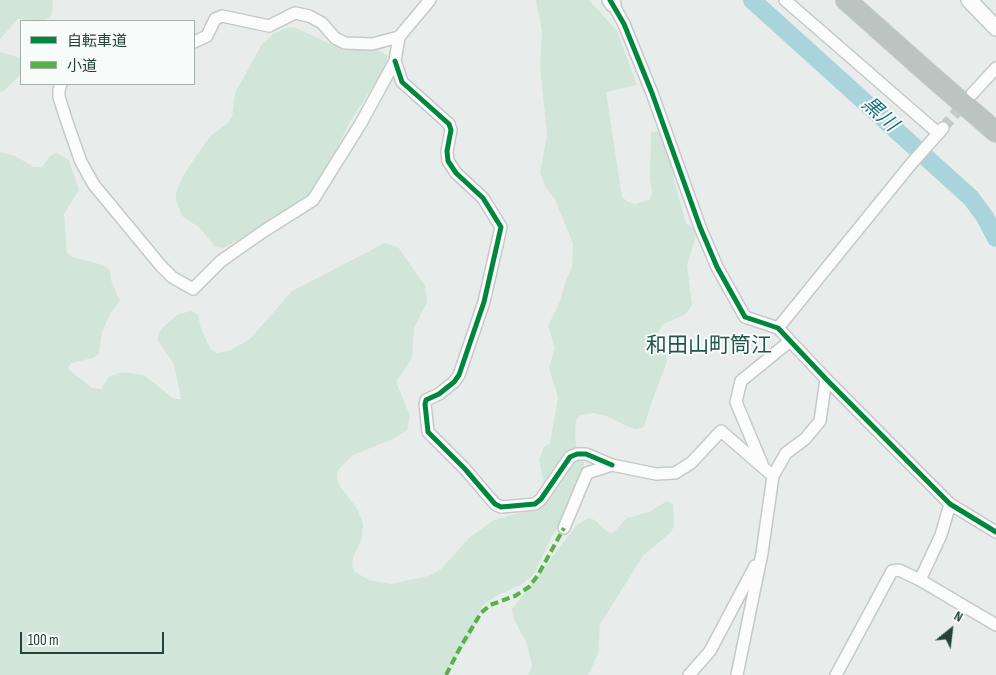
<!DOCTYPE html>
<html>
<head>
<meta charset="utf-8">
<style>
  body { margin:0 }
  #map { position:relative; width:996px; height:675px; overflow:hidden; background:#e8edeb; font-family:"Sofia Sans Condensed","Noto Sans JP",sans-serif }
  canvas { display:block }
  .legend { position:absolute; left:20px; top:20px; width:175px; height:65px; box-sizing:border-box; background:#f7fbf9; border:1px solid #a3b1ad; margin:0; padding:6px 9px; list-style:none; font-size:15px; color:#24423a }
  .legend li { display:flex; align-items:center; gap:10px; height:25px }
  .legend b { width:25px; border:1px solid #a3b1ad }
  .north { position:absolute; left:926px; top:605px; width:50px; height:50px; -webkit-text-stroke:4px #f7fbf9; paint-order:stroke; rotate:29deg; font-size:14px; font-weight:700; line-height:20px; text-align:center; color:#24423a }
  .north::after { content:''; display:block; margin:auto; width:18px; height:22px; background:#24423a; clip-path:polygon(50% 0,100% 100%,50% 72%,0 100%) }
  .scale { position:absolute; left:20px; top:632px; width:144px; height:22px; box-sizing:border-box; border:2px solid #24423a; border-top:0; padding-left:6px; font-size:15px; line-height:18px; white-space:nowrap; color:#24423a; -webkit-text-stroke:4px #f7fbf9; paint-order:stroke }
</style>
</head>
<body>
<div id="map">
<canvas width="996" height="675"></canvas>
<ul class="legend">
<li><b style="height:6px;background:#00873e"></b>自転車道</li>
<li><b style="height:6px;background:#55b346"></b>小道</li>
</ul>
<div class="north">N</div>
<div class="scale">100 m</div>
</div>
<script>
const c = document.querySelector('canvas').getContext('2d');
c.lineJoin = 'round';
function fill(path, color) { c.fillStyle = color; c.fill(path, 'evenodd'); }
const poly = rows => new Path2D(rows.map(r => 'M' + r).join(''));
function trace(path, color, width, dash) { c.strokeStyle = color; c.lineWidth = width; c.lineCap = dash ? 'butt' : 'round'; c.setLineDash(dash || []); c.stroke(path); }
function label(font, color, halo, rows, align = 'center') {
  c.font = font + ' "Sofia Sans Condensed","Noto Sans JP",sans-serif'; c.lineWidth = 4; c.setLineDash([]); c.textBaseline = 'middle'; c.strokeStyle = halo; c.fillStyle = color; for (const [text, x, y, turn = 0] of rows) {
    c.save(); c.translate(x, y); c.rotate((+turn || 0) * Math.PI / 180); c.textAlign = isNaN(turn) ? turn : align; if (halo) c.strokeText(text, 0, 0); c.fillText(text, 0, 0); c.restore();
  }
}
const green = poly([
  [0,0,53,0,52,14,47,19,40,21,18,19,0,39],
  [536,0,589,0,617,31,637,85,606,92,622,197,628,202,635,204,649,200,652,194,650,178,651,132,659,131,665,136,675,184,686,223,697,232,687,266,692,304,689,310,684,315,663,324,657,334,664,347,667,362,652,401,644,427,637,429,629,427,609,417,594,413,580,415,576,421,575,435,577,452,584,462,584,470,569,511,552,536,534,574,522,584,496,596,483,605,470,639,443,675,0,675,0,152,15,156,34,167,42,167,50,156,56,153,69,160,79,190,64,214,67,252,72,257,103,265,110,270,111,280,120,301,111,312,102,332,99,354,93,358,71,363,68,369,92,388,101,389,109,377,122,372,144,375,174,399,181,399,174,364,158,341,158,334,162,328,178,314,192,311,198,315,201,329,211,350,217,353,231,350,250,339,292,291,385,243,398,247,425,286,427,302,414,328,412,358,396,382,410,416,407,430,395,438,353,455,338,470,337,478,340,486,358,510,363,524,362,538,353,558,352,566,355,572,369,580,391,584,428,576,441,569,470,537,494,520,537,508,545,488,539,460,544,447,550,443,558,397,549,368,555,348,548,326,560,301,566,280,572,266,573,244,555,199,546,188,540,173,547,135,540,66,542,31],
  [294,27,332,45,376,49,388,56,384,69,350,122,334,154,326,181,319,194,278,220,223,248,215,247,200,228,182,216,176,200,176,192,186,171,210,136,228,123,232,117,235,93,262,44,273,34,287,28],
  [0,52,21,58,21,74,5,90,0,92],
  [667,501,673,504,674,526,671,532,643,556,600,624,598,654,588,675,528,675,532,666,527,644,513,617,512,609,576,526,588,518,595,520,606,531,613,533,627,518,649,512]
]);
const river = poly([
  [752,0,971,198,985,217,996,238]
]);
const streetTunnel = poly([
  [943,128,966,101]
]);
const street = poly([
  [785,0,938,133],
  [613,4,624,24,652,93,700,227,717,267,745,317,778,328,826,379,950,504,996,532],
  [194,42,207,36,215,19,222,16,269,26,295,13,309,16,322,23,335,38,345,43,372,44,399,37],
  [395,61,402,82,449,124,451,130,447,151,448,161,456,173,483,198,501,227,484,302,459,375,454,382,439,394,426,400,425,404,428,432,465,469,495,504,501,507,535,504,541,499,570,457,577,454,586,454,612,465],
  [61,84,59,90,59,97,67,122,81,162,94,185,161,266,172,277,193,289,221,261,264,231,313,200,361,123,395,61,399,37,430,0],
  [972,94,996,68],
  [778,328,911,164,943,128],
  [762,464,736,402,741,381,790,341],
  [564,528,587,473,612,465,656,474,675,473,691,463,721,431,773,476],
  [920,580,941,535,950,504],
  [689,675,710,651,755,566],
  [737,675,762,553,773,476,786,453,805,439,820,421,826,379],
  [836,675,892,571,899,570,920,580,996,625]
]);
const secondary = poly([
  [610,0,613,4],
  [969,0,996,28]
]);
const highway = poly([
  [846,0,929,74,996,132]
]);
const quiet = poly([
  [446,675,461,646,481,613,490,605,515,596,529,587,538,575,564,528]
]);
const cycleway = poly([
  [610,0,624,24,652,93,700,227,717,267,745,317,778,328,826,379,950,504,996,532],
  [395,61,402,82,449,124,451,130,447,151,448,161,456,173,483,198,501,227,484,302,459,375,454,382,439,394,426,400,425,404,428,432,465,469,495,504,501,507,535,504,541,499,570,457,577,454,586,454,612,465]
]);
const waterNames = [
  ["黒川",879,115,42]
];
const quarterNames = [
  ["和田山町筒江",709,347]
];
fill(green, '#d1e6d8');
trace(river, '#a9d4db', 18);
trace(streetTunnel, '#c1cbc8', 11, [11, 5.5]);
trace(street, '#c5cac8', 14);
trace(secondary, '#c3cbc8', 18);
trace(highway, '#c3ccc9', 22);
trace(street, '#fcfcfc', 11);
trace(secondary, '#fcfcfc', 15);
trace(highway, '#bcc4c2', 20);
trace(quiet, '#55b346', 4, [8, 4]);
trace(cycleway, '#00873e', 5);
label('italic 20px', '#1c6f80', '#f7fbf9', waterNames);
label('21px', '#1f5548', '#f7fbf9', quarterNames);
</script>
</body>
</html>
